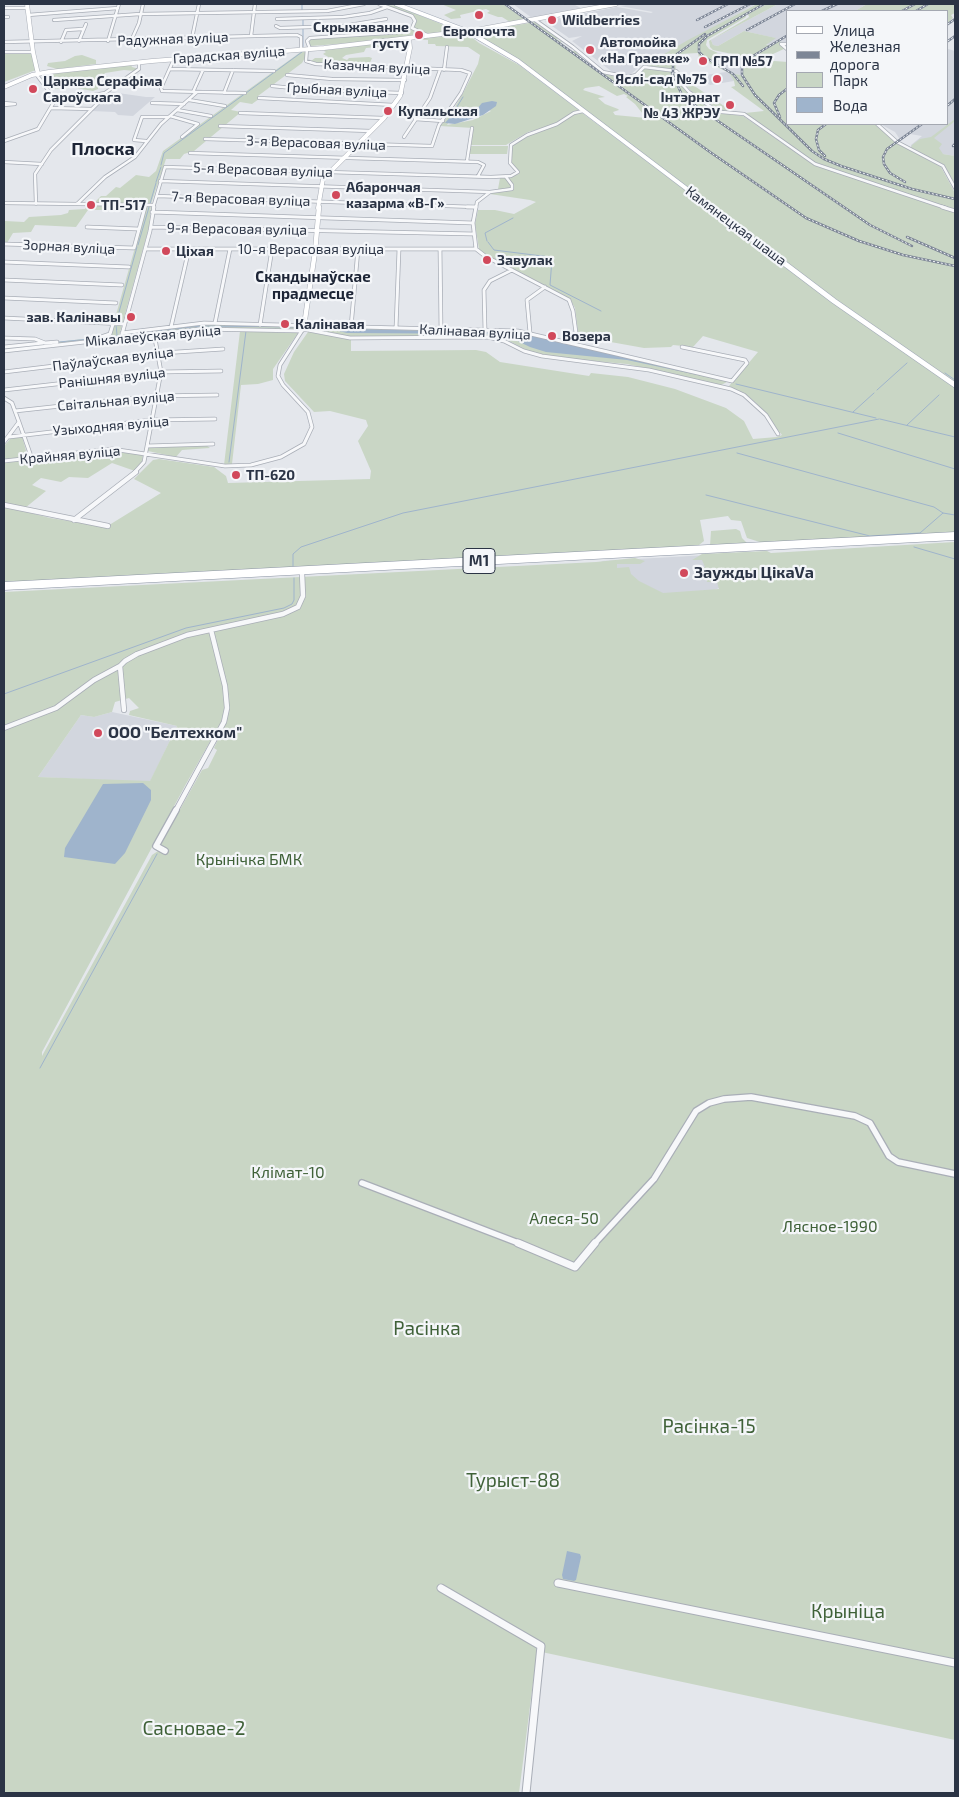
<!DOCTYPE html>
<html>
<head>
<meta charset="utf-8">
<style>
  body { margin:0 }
  #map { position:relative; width:959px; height:1797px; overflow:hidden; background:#e4e7ec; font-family:"Exo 2",sans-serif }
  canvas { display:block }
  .frame { position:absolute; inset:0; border:5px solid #2b3445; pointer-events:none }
  .legend { position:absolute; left:786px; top:10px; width:162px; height:115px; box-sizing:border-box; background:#f4f6f9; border:1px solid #a4a8b1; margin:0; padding:6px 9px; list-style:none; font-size:15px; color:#2b3445 }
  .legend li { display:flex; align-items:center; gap:10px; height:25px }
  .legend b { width:25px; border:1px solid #a4a8b1 }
</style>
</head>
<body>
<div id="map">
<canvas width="959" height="1797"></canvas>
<div class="frame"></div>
<ul class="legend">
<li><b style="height:6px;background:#fff"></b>Улица</li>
<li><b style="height:6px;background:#7d8696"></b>Железная дорога</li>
<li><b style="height:14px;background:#c9d6c5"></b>Парк</li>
<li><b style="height:14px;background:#9fb4cc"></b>Вода</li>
</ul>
</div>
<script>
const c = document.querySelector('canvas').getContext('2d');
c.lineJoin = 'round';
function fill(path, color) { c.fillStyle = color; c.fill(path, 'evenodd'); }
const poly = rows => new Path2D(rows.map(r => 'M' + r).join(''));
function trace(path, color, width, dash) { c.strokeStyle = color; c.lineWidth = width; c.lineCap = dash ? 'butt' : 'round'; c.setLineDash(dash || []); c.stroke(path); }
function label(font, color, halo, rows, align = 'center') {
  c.font = font + ' "Exo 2",sans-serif'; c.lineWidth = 4.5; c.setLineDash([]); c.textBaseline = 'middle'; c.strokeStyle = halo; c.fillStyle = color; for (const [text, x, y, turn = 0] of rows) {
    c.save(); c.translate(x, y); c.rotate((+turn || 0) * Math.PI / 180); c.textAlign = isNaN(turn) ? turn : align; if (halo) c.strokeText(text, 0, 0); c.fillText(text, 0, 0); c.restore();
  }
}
const built = poly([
  [513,4,573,4,581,8,532,18],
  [634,4,709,5,756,4,659,57,652,56,630,75,615,74,572,41,582,36,569,38,545,21,617,7,651,13,653,12,620,6],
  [778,4,867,4,855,11,788,11,788,43,777,41,770,45,765,44,775,38,744,31,718,46,713,45,711,40],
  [948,49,955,51,955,156,954,156,911,148,911,145,922,136,910,134,901,141,895,132,880,124,948,124],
  [718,53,746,59,742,67,741,75,735,74,716,63,714,56],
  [726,72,729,73,734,81,710,85,698,76],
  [111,92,146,97,155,97,133,116,118,115,115,112,92,111],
  [708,555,722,587,714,590,661,594,601,561],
  [112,712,177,726,150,782,38,777,81,715,94,717]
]);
const green = poly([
  [380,4,397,6,456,30,391,40,310,46,309,39,312,38,385,35,413,27,416,20,413,16],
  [441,4,503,4,527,21,510,22,502,17,498,17,487,13,490,11,486,9,460,15,461,18,451,19,444,15,456,10],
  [757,4,764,4,745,14,746,17,743,19,707,40,706,45,709,49,718,53,713,56,716,63,735,74,741,75,742,67,746,59,756,59,713,50,710,47,709,41,746,19,749,17,748,14,767,4,778,4,711,40,713,45,718,46,744,31,776,38,766,45,770,45,777,41,782,42,780,45,786,48,760,60,788,62,788,124,875,124,897,143,941,167,955,193,955,210,813,162,745,113,764,111,731,87,735,86,734,81,729,73,699,58,698,53,680,54,675,61,676,71,648,66,649,63,688,40],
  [867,4,955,4,955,13,951,15,953,18,948,23,948,11,855,11],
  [535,22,559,38,556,39,560,41,563,41,560,42,572,51,576,51,580,57,601,72,613,76,628,78,638,75,643,68,672,71,687,91,712,109,721,113,743,116,814,165,955,212,955,382,838,302,535,74,476,34,482,31],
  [599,86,617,96,624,94,628,96,626,97,635,104,646,118,615,115,613,112,619,110,618,109,605,104,598,98,605,97,583,90,585,88],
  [461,33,469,35,479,43,519,65,579,110,556,124,528,132,506,145,471,145,473,128,440,126,452,112,462,95,478,64,480,55,468,47,436,46,435,44,428,44,428,40,412,40],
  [480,106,491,111,473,120,447,125,454,115,466,114],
  [398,41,405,42,399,45,366,48,364,52,346,55,342,58,347,60,349,58,369,57,372,58,369,65,322,64,311,61,315,58,330,58,323,54,326,52,324,51,325,50],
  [302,51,306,51,306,56,302,63,258,96,259,99,252,104,240,102,231,110,241,112,194,151,184,154,180,159,166,159,151,204,94,203,101,196,106,196,116,187,120,188,136,175,149,177,156,171,163,151],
  [4,53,31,53,36,70,4,82],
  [82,55,96,60,96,64,57,69,47,66,48,63,65,61,75,56],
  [131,65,132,67,139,69,135,71,124,70,105,73,103,76,109,77,108,79,98,80,98,89,93,91,70,87,54,89,46,84,41,78,52,73],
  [682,81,690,83,730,110,724,111,715,109,693,93],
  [581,112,769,253,955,386,955,535,763,543,747,538,741,521,731,520,728,516,700,520,704,541,699,545,693,546,597,551,582,554,4,583,4,506,50,518,106,527,161,493,134,479,153,460,159,459,214,467,226,476,228,483,370,479,371,471,358,441,368,426,366,420,330,411,314,412,285,381,284,374,294,352,308,332,350,339,351,340,351,351,476,350,486,352,500,362,589,376,591,373,628,377,675,389,726,408,744,421,753,439,777,437,782,435,757,404,749,397,729,386,758,352,703,336,693,347,673,345,671,347,644,348,594,339,597,335,578,332,575,308,570,299,486,256,479,249,475,224,478,210,495,210,514,214,536,202,530,200,490,194,498,189,500,178,519,174,511,165,512,146,532,134,559,124,574,114],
  [955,119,955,121,934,138,942,144,939,148,943,154,955,156,955,184,944,165,911,148,912,145,920,139,931,137],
  [471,146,508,146,508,147,507,154,469,154],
  [88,205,143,205,142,210,88,210,76,227,35,225,31,232,13,233,7,243,4,243,5,221,24,222,29,217,61,215,68,213,69,210,85,209],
  [147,205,151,205,149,227,119,336,4,350,4,348,110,336],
  [206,324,299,327,301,328,296,330,208,327,125,335],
  [306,327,522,332,729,381,721,385,627,364,560,358,533,353,509,341,489,336,353,337,305,329],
  [240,331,298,333,273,369,273,380,258,384,241,385,232,464,224,465],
  [22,436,28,458,4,460,4,446,11,438],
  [206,445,210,448,182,450,176,457,148,451,149,447],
  [111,451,143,454,142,462,135,471,112,463,88,478,69,477,61,482,41,478,32,485,46,491,25,508,4,503,4,462],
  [736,529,740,531,742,538,748,544,710,546,711,531],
  [955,542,955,1740,537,1651,519,1793,4,1793,4,592,596,562,635,558,645,561,640,564,617,564,617,568,629,567,631,574,639,581,663,593,719,589,717,582,707,582,705,571,702,569,705,567,702,560,692,560,702,554,767,551,771,553],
  [129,698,139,708,130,711,129,715,177,726,150,781,38,777,81,715,94,717,112,712,115,702],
  [225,708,226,722,214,748,217,750,208,768,202,770,164,838,161,844,165,848,163,852,158,851,152,855,42,1056,42,1052,186,784,221,722]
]);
const water = poly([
  [492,101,497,102,496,106,483,115,455,124,445,123,452,115,466,114,476,110,482,103],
  [312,328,521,333,726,381,627,360,546,352,530,347,503,334,347,333,335,330],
  [143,783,151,790,151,800,125,853,115,864,64,857,65,848,103,784],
  [567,1551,580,1554,581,1557,576,1580,574,1581,563,1579,562,1575]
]);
const stream = poly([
  [403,4,420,4],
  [302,5,302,11],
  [303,20,303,26],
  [303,29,303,47],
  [452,115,463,97],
  [161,165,164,153,302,52],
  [156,182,161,167],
  [487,241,485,233,513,218],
  [488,242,494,250,550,257,552,259,550,285,601,311],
  [138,245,156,183],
  [116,323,137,247],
  [116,325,117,335],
  [129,334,201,326,294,327],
  [106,337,118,336],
  [59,342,100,338],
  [4,349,30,346],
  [945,373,955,380],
  [736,384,876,418],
  [877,390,907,363],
  [853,412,874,393],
  [880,419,955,437],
  [907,425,939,395],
  [838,433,955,469],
  [737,453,934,507,943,513],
  [229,462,246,331],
  [706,495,870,536,920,533,943,513,955,515],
  [914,547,955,559],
  [293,567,293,554,301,547,403,513,879,419],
  [4,694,186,628,284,608,292,604,294,600,294,578],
  [40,1068,157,854]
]);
const streetFar4 = poly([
  [379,4,412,16,415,21,412,28,429,36],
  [4,8,27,8],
  [28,15,118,8],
  [4,17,8,17],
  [277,19,343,17,370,13,387,7],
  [54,20,140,14,327,11,364,4],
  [535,20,573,47,603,72,628,77,636,75,644,67,676,71,680,75,681,83,689,92,714,109,722,112,744,114,815,164,946,208],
  [276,26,280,28,343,26,386,19],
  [251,36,255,4],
  [192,38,199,4],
  [79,41,86,24],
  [108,41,119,4],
  [131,41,139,23,143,4],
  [4,42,297,35,301,37,301,50],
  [61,42,66,30,83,29],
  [788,44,781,44,788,50],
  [310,49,307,41,310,38,402,32],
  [4,52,33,52],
  [174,59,161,88,162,91,245,93],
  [170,69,274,71],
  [444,70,447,47],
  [287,75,332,79,405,80],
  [272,86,314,90,402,93],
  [193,92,203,70],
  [224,93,233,70],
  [53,97,89,96,105,93],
  [259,98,394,105],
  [189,100,225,106],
  [4,103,15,104,4,105],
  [152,103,184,104],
  [51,108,92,109],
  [177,110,211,116],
  [240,113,384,118],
  [170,116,198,124,182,137],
  [415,119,443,121],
  [877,124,897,142,943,166,955,188],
  [220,126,371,131],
  [404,137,430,98,440,70],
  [205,139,432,146,439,125,461,93,470,73,461,70,316,64,306,61,307,49],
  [4,141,38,129,54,102,54,98,36,74],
  [146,141,134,140,142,117,168,117],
  [190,153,478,162,484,165,478,176],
  [467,161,472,128],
  [4,162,42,164],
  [160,181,490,192],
  [157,196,475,207],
  [4,203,154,205],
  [36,204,35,174,51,150,103,98,105,93,139,69,139,63],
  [77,204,105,177,135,157,161,124,197,92],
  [144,208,145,205],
  [153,208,165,167,491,177,511,176,518,172,510,163,511,145,527,135,557,124,574,113,583,111],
  [476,208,477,202,490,192,512,189,512,185,506,177]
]);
const streetFar3 = poly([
  [467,207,475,207],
  [476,207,473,223,476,249,485,256,569,300,573,311,577,340,574,343],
  [942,207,955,211],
  [152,212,473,223],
  [87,227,138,229],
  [151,227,474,234],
  [4,244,134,248,145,207],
  [145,249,476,249],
  [440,249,441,329],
  [4,262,129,267],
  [4,280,122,285],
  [4,298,116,303],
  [4,318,124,324],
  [215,323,230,249],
  [260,325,272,249],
  [304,326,303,329,350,338,488,337,504,341,524,351,542,356,649,370,731,389,744,395,766,415,778,434],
  [171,327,189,249],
  [351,327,358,249],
  [396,328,399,249],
  [485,330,484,290,490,281,512,270],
  [122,333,204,323,518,331,732,381,747,363,745,360,682,347],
  [530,333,527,300,545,287],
  [101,337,110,334,113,324],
  [4,338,35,339,45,343,57,342],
  [121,338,150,231,154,207],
  [4,347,43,343],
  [4,351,201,329,302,331],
  [4,372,162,353,223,349],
  [4,390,161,372,221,371],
  [4,398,12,403,19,422,4,442],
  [15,411,152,396,217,395],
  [19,422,32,459],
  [9,437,152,420,215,419],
  [147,446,213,444],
  [4,461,112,449,225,466,251,465,281,457,304,444,312,427,308,412,283,385,278,376,280,365,303,329],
  [134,473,144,462,161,372,154,333]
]);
const streetFar2 = poly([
  [4,505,108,526],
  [74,520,136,472],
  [124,710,120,666,125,661,137,654,187,635,283,614,298,607,303,596,302,573],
  [4,728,56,708,94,680,120,666],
  [175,812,224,722,227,708,225,686,211,630]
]);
const streetFar1 = poly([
  [165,851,156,846,176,810],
  [362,1183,521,1244],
  [594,1244,654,1179,696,1111,709,1103,724,1099,751,1097,855,1116,870,1123,889,1156,898,1162,955,1174]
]);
const street = poly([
  [518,1243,575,1267,595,1243],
  [558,1583,955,1663],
  [441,1588,541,1646,526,1793]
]);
const secondaryFar1 = poly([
  [27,4,33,52,38,74],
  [4,87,32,75,49,72,152,61,324,48,476,30,616,4],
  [318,208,323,179,384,118,400,96,410,48,409,38]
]);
const secondary = poly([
  [304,326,315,252,319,207]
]);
const primaryFar1 = poly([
  [396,4,467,31,518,61,712,208]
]);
const primary = poly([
  [710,207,834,301,955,385]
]);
const highway = poly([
  [4,586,955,536]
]);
const rail = poly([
  [505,4,710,152,806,218,859,241,903,255,955,266],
  [822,11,837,4],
  [902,11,915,4],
  [916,11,928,4],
  [697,20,728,4],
  [948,24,955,19],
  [705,27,750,4],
  [747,30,795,4],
  [788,35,753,56,742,67,742,75,755,95,812,151,824,159,841,166,912,189,955,199],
  [948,41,955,36],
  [672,73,682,95,696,106,870,225,912,246],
  [673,78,673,62,677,54,705,34],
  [743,86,733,74,703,56,699,52,699,44,707,36,764,4],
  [948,105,955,99],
  [780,117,774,103,779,95,788,88],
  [953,146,955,144],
  [825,156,819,150,816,139,818,130,826,124],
  [905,182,890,173,884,164,883,157,887,149,922,124],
  [907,237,955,258]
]);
const markers = [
  [479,15,5,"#d1495b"],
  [552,20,5,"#d1495b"],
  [419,35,5,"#d1495b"],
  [590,50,5,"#d1495b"],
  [703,61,5,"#d1495b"],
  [717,79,5,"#d1495b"],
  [33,89,5,"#d1495b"],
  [730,105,5,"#d1495b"],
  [388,111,5,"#d1495b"],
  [336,195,5,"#d1495b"],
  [91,205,5,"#d1495b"],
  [166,251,5,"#d1495b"],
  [487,260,5,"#d1495b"],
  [131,317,5,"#d1495b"],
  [285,324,5,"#d1495b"],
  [552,336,5,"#d1495b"],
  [236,475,5,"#d1495b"],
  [684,573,5,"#d1495b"],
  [98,733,5,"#d1495b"]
];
const farPoinames = [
  ["Wildberries",562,20],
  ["Скрыжаванне",409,27,"right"],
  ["густу",409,43,"right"],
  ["Европочта",479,31,"center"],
  ["Автомойка",600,42],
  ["«На Граевке»",600,58],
  ["ГРП №57",713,61],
  ["Яслі-сад №75",707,79,"right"],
  ["Царква Серафіма",43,81],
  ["Сароўскага",43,97],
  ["Інтэрнат",720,97,"right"],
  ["№ 43 ЖРЭУ",720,113,"right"],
  ["Купальская",398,111],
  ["Абарончая",346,187],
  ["казарма «В-Г»",346,203],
  ["ТП-517",101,205],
  ["Ціхая",176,251],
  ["Завулак",497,260],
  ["зав. Калінавы",121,317,"right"],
  ["Калінавая",295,324],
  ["Возера",562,336],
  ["ТП-620",246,475]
];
const farStreetnames = [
  ["Радужная вуліца",173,39,-2],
  ["Гарадская вуліца",229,55,-4],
  ["Казачная вуліца",377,67,3],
  ["Грыбная вуліца",337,90,3],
  ["3-я Верасовая вуліца",316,143,2],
  ["5-я Верасовая вуліца",263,170,2],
  ["7-я Верасовая вуліца",241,199,2],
  ["Камянецкая шаша",736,226,37],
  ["9-я Верасовая вуліца",237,229,1],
  ["Зорная вуліца",69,247,3],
  ["10-я Верасовая вуліца",311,249],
  ["Калінавая вуліца",475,332,3],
  ["Мікалаеўская вуліца",153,336,-5],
  ["Паўлаўская вуліца",113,359,-7],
  ["Ранішняя вуліца",112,378,-6],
  ["Світальная вуліца",116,401,-5],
  ["Узыходняя вуліца",111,426,-5],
  ["Крайняя вуліца",70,455,-5]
];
const farNeighbourhoodnames = [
  ["Скандынаўскае",313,277],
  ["прадмесце",313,294]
];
const shields = [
  [479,561,32]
];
const shieldNames = [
  ["М1",479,561]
];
const poiNames = [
  ["Заужды ЦікаVа",694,573],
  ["ООО \"Белтехком\"",108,733]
];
const parkNames = [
  ["Крынічка БМК",249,860],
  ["Клімат-10",288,1173],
  ["Алеся-50",564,1219],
  ["Лясное-1990",830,1227]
];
const farDistrictnames = [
  ["Плоска",103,149]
];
const nearParknames = [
  ["Расінка",427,1329],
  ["Расінка-15",709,1427],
  ["Турыст-88",513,1481],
  ["Крыніца",848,1612],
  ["Сасновае-2",194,1729]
];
fill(built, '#d2d6de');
fill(green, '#c9d6c5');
fill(water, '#9fb4cc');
trace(stream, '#9fb4cc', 1);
trace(streetFar4, '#a9aeb7', 4);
trace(streetFar3, '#a9aeb7', 4.5);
trace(streetFar2, '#a9aeb7', 6);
trace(streetFar1, '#a9aeb7', 8);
trace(street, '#a9aeb7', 9);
trace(secondaryFar1, '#a9aeb7', 5);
trace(secondary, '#a9aeb7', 5.5);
trace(primaryFar1, '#a3abb8', 5);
trace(primary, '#a3abb8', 6);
trace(highway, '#8b94a3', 9);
trace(streetFar4, '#f7f8fa', 2.5);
trace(streetFar3, '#f7f8fa', 3);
trace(streetFar2, '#f7f8fa', 4.5);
trace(streetFar1, '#f7f8fa', 5.5);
trace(street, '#f7f8fa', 7);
trace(secondaryFar1, '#fff', 4);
trace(secondary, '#fff', 4.5);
trace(primaryFar1, '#fff', 4);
trace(primary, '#fff', 5);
trace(highway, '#fff', 8);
trace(rail, '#7d8696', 2.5);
trace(rail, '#f4f6f9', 1, [2]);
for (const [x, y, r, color] of markers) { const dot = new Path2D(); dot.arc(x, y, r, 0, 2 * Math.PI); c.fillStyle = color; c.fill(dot); trace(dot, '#f4f6f9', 2); }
label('bold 14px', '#2b3445', '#f4f6f9', farPoinames, 'left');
label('14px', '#2b3445', '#f4f6f9', farStreetnames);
label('bold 15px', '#1d2536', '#f4f6f9', farNeighbourhoodnames);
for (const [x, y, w] of shields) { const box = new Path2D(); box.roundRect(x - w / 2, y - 12.5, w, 25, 4); c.fillStyle = '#f4f6f9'; c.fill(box); trace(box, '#2b3445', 1); }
label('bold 15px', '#2b3445', null, shieldNames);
label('bold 16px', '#2b3445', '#f4f6f9', poiNames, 'left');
label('16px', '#3f6138', '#f4f6f9', parkNames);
label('bold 18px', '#1d2536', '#f4f6f9', farDistrictnames);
label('19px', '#3f6138', '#f4f6f9', nearParknames);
</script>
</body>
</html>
